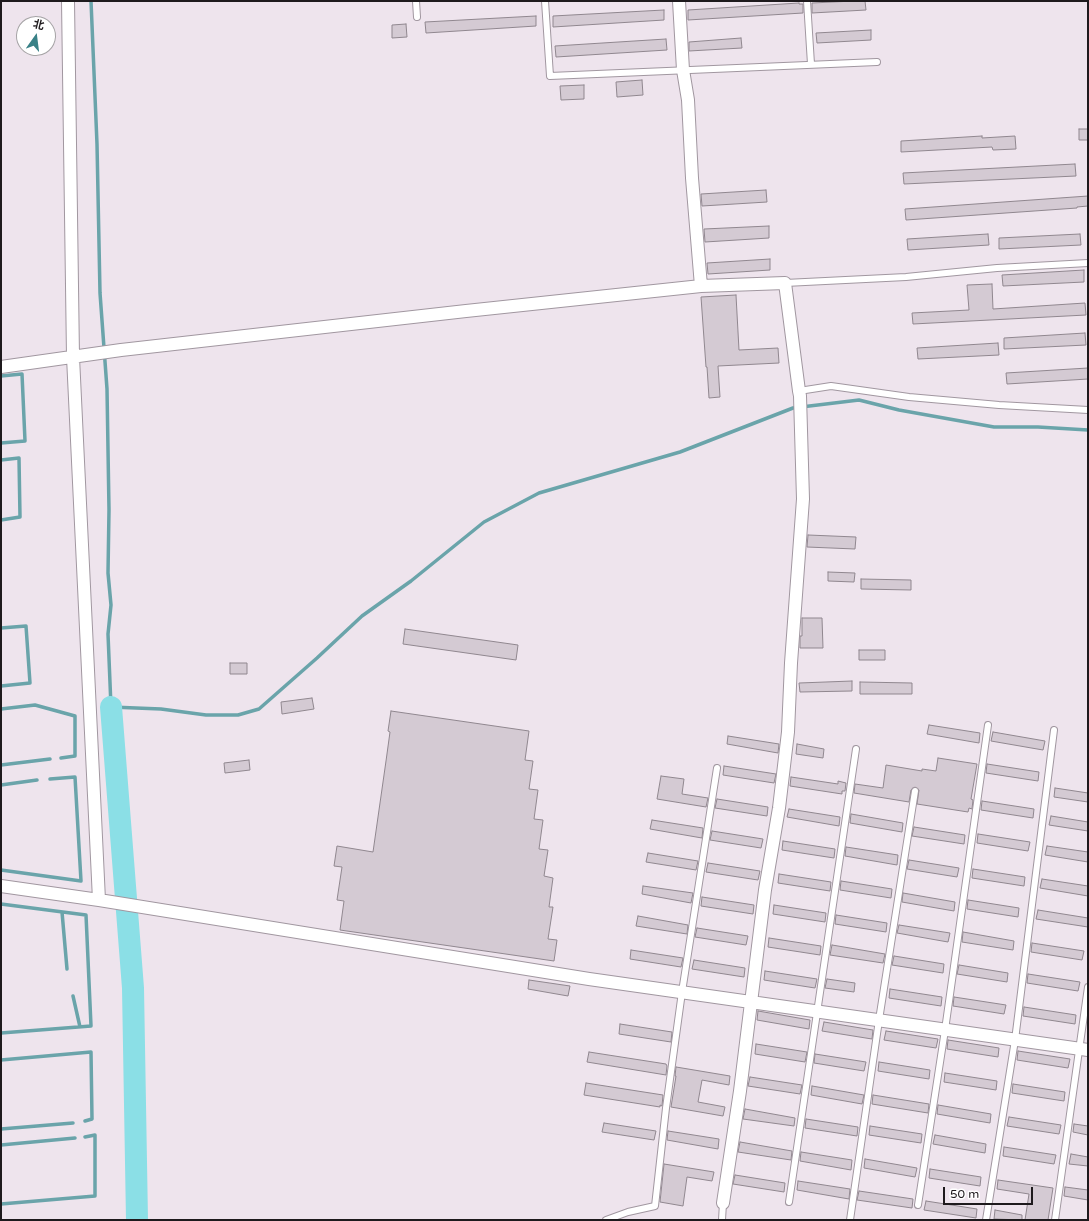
<!DOCTYPE html>
<html>
<head>
<meta charset="utf-8">
<style>
  body { margin:0 }
  #map { position:relative; width:1089px; height:1221px; overflow:hidden; background:#eee4ed; font-family:"Varela Round","Noto Sans SC",sans-serif }
  canvas { display:block }
  .frame { position:absolute; inset:0; border:2px solid #1e1a1d; pointer-events:none }
  .north { position:absolute; left:16px; top:16px; width:40px; height:40px; box-sizing:border-box; background:#fff; border:1px solid #a5a3a5; border-radius:50%; rotate:14deg; font-size:11px; font-weight:700; line-height:16px; text-align:center; color:#1e1a1d }
  .north::after { content:''; display:block; margin:auto; width:14px; height:18px; background:#398187; clip-path:polygon(50% 0,100% 100%,50% 72%,0 100%) }
  .scale { position:absolute; left:943px; top:1187px; width:90px; height:18px; box-sizing:border-box; border:2px solid #1e1a1d; border-top:0; padding-left:5px; font-size:12px; line-height:14px; white-space:nowrap; color:#1e1a1d; -webkit-text-stroke:3px #fff; paint-order:stroke }
</style>
</head>
<body>
<div id="map">
<canvas width="1089" height="1221"></canvas>
<div class="frame"></div>
<div class="north">北</div>
<div class="scale">50 m</div>
</div>
<script>
const c = document.querySelector('canvas').getContext('2d');
c.lineJoin = 'round';
const poly = rows => new Path2D(rows.map(r => 'M' + r).join(''));
function trace(path, color, width, dash) { c.strokeStyle = color; c.lineWidth = width; c.lineCap = dash ? 'butt' : 'round'; c.setLineDash(dash || []); c.stroke(path); }
function fill(path, color) { c.fillStyle = color; c.fill(path, 'evenodd'); }
const stream = poly([
  [91,1,97,144,100,293,107,389,109,510,108,573,111,605,108,634,111,707,161,709,206,715,238,715,259,709,317,658,362,616,411,581,484,522,539,493,680,452,793,408,859,400,899,410,994,427,1038,427,1088,430],
  [1,376,22,374,25,441,1,443],
  [1,460,19,458,20,517,1,520],
  [1,628,26,626,30,683,1,686],
  [1,709,35,705,75,716,75,756,61,758],
  [1,765,50,759],
  [1,785,37,780],
  [1,870,81,881,75,777,50,779],
  [1,904,86,915,91,1026,1,1033],
  [62,912,67,969],
  [73,996,80,1027],
  [1,1060,91,1052,92,1119,85,1121],
  [1,1129,73,1123],
  [1,1145,75,1138],
  [1,1204,95,1196,95,1135,85,1137]
]);
const river = poly([
  [111,707,133,988,137,1220]
]);
const building = poly([
  [854,1,865,1,866,10,812,13,812,3,854,1],
  [799,3,799,4,803,4,803,13,688,20,688,10,799,3],
  [664,10,664,20,553,27,553,16,664,10],
  [536,16,536,26,426,33,425,22,536,16],
  [406,24,407,37,392,38,392,25,406,24],
  [871,30,871,40,817,43,816,33,871,30],
  [741,38,742,48,689,51,689,42,741,38],
  [666,39,667,50,556,57,555,46,666,39],
  [642,80,643,95,617,97,616,82,642,80],
  [584,85,584,99,561,100,560,86,584,85],
  [1079,129,1088,129,1088,140,1079,140,1079,129],
  [982,136,982,138,1015,136,1016,149,993,150,992,147,901,152,901,141,982,136],
  [1075,164,1076,176,904,184,903,173,1075,164],
  [766,190,767,202,702,206,701,194,766,190],
  [1088,196,1088,206,1077,207,1077,208,906,220,905,209,1088,196],
  [769,226,769,238,705,242,704,229,769,226],
  [988,234,989,245,908,250,907,239,988,234],
  [1080,234,1081,245,999,249,999,238,1080,234],
  [770,259,770,270,708,274,707,263,770,259],
  [1084,270,1084,282,1003,286,1002,275,1084,270],
  [992,284,993,309,1085,303,1086,315,913,324,912,313,969,310,967,285,992,284],
  [736,295,739,350,778,348,779,363,718,366,720,397,709,398,707,367,706,367,701,297,736,295],
  [1085,333,1086,345,1004,349,1004,338,1085,333],
  [998,343,999,355,918,359,917,348,998,343],
  [1088,368,1088,379,1007,384,1006,373,1088,368],
  [808,535,856,537,855,549,807,547,808,535],
  [828,572,855,573,854,582,828,581,828,572],
  [861,579,911,580,911,590,861,589,861,579],
  [802,618,822,618,823,648,800,648,800,636,802,636,802,618],
  [405,629,518,645,516,660,403,644,405,629],
  [859,650,885,650,885,660,859,660,859,650],
  [230,663,247,663,247,674,230,674,230,663],
  [852,681,852,691,800,692,799,683,852,681],
  [860,682,912,683,912,694,860,694,860,682],
  [312,698,314,709,282,714,281,702,312,698],
  [391,711,529,731,525,760,533,761,529,789,538,790,534,819,543,820,539,849,548,850,544,876,553,878,549,907,553,907,548,939,557,940,554,961,340,930,344,901,337,900,342,867,334,866,337,846,373,852,386,761,390,732,388,731,391,711],
  [929,725,980,733,979,743,927,734,929,725],
  [993,732,1045,741,1043,750,991,741,993,732],
  [728,736,779,744,778,753,727,744,728,736],
  [797,744,824,749,823,758,796,754,797,744],
  [938,758,977,764,971,799,973,800,972,809,969,808,968,812,917,804,919,790,915,787,911,790,909,802,854,793,855,784,883,788,886,765,922,771,922,769,936,771,938,758],
  [249,760,250,770,225,773,224,763,249,760],
  [987,764,1039,772,1038,781,986,773,987,764],
  [724,766,776,774,774,783,723,775,724,766],
  [661,776,684,779,682,794,708,798,706,807,657,799,661,776],
  [791,777,838,784,838,781,846,783,845,791,842,791,842,794,790,786,791,777],
  [1055,788,1088,793,1088,802,1054,797,1055,788],
  [717,799,768,807,767,816,715,808,717,799],
  [982,801,1034,809,1033,818,981,810,982,801],
  [789,809,840,817,839,826,787,817,789,809],
  [851,814,903,823,902,832,850,823,851,814],
  [1051,816,1088,822,1088,831,1049,825,1051,816],
  [652,820,703,828,702,838,650,829,652,820],
  [914,827,965,835,964,844,912,836,914,827],
  [712,831,763,839,761,848,710,840,712,831],
  [978,834,1030,842,1028,851,977,843,978,834],
  [783,841,835,849,834,858,782,850,783,841],
  [1047,846,1088,852,1088,862,1045,855,1047,846],
  [846,847,898,855,897,865,845,856,846,847],
  [648,853,698,861,696,870,646,862,648,853],
  [909,860,959,868,957,877,907,869,909,860],
  [708,863,760,871,758,880,706,872,708,863],
  [973,869,1025,877,1024,886,972,878,973,869],
  [779,874,831,882,830,891,778,883,779,874],
  [1042,879,1088,886,1088,896,1040,888,1042,879],
  [841,881,892,889,891,898,840,890,841,881],
  [643,886,693,893,691,903,642,894,643,886],
  [903,893,955,902,954,911,902,902,903,893],
  [702,897,754,905,753,914,701,906,702,897],
  [968,900,1019,908,1018,917,967,909,968,900],
  [774,905,826,913,825,922,773,914,774,905],
  [1038,910,1088,918,1088,927,1036,919,1038,910],
  [836,915,887,923,886,932,835,924,836,915],
  [638,916,688,925,687,934,636,926,638,916],
  [899,925,950,933,948,942,897,933,899,925],
  [697,928,748,936,746,945,695,937,697,928],
  [963,932,1014,941,1013,950,962,942,963,932],
  [769,938,821,946,820,955,768,947,769,938],
  [1032,943,1084,951,1082,960,1031,952,1032,943],
  [832,945,885,954,883,963,830,955,832,945],
  [631,950,683,958,681,967,630,959,631,950],
  [894,956,944,964,943,973,892,965,894,956],
  [694,960,745,968,744,977,692,969,694,960],
  [959,965,1008,973,1007,982,957,974,959,965],
  [765,971,817,979,815,988,764,980,765,971],
  [1028,974,1080,982,1078,991,1027,983,1028,974],
  [827,979,855,983,854,992,825,988,827,979],
  [529,980,570,986,568,996,528,989,529,980],
  [890,989,942,997,941,1006,889,998,890,989],
  [954,997,1006,1005,1004,1014,953,1006,954,997],
  [1024,1007,1076,1015,1075,1024,1023,1016,1024,1007],
  [758,1011,810,1020,809,1029,757,1020,758,1011],
  [824,1022,873,1030,872,1039,822,1031,824,1022],
  [620,1024,672,1032,671,1042,619,1034,620,1024],
  [886,1031,938,1039,936,1048,884,1040,886,1031],
  [948,1040,999,1048,998,1057,947,1049,948,1040],
  [756,1044,807,1052,805,1062,755,1054,756,1044],
  [1018,1051,1070,1059,1068,1068,1017,1060,1018,1051],
  [589,1052,666,1064,667,1066,666,1075,587,1062,589,1052],
  [815,1054,866,1062,864,1071,814,1063,815,1054],
  [879,1062,930,1070,929,1079,878,1071,879,1062],
  [676,1067,730,1076,729,1085,702,1080,698,1102,725,1107,723,1116,671,1107,676,1076,675,1076,676,1067],
  [945,1073,997,1081,996,1090,944,1082,945,1073],
  [750,1077,802,1085,800,1094,748,1086,750,1077],
  [586,1083,663,1095,662,1106,660,1105,660,1107,584,1095,586,1083],
  [1013,1084,1065,1092,1064,1101,1012,1093,1013,1084],
  [812,1086,864,1095,862,1104,811,1095,812,1086],
  [873,1095,929,1104,928,1113,872,1104,873,1095],
  [938,1105,991,1114,990,1123,937,1114,938,1105],
  [745,1109,795,1118,794,1126,743,1119,745,1109],
  [1009,1117,1061,1125,1059,1134,1007,1126,1009,1117],
  [806,1119,858,1127,857,1136,805,1128,806,1119],
  [604,1123,656,1131,654,1140,602,1132,604,1123],
  [1074,1124,1088,1126,1088,1135,1073,1132,1074,1124],
  [870,1126,922,1134,921,1143,869,1135,870,1126],
  [668,1131,719,1139,718,1149,667,1140,668,1131],
  [935,1135,986,1144,985,1153,933,1144,935,1135],
  [740,1142,792,1151,791,1160,738,1152,740,1142],
  [1004,1147,1056,1155,1054,1164,1003,1156,1004,1147],
  [801,1152,852,1160,851,1170,800,1161,801,1152],
  [1071,1154,1088,1157,1088,1166,1069,1164,1071,1154],
  [865,1159,917,1168,915,1177,864,1168,865,1159],
  [664,1164,714,1172,712,1181,687,1177,683,1206,660,1202,664,1164],
  [930,1169,981,1177,980,1186,929,1178,930,1169],
  [735,1175,785,1183,784,1192,733,1184,735,1175],
  [998,1180,1053,1188,1048,1220,1025,1220,1029,1194,997,1189,998,1180],
  [798,1181,850,1189,849,1199,797,1190,798,1181],
  [1065,1187,1088,1190,1088,1200,1064,1196,1065,1187],
  [859,1191,913,1199,912,1208,857,1200,859,1191],
  [926,1201,977,1209,976,1218,924,1210,926,1201],
  [995,1210,1022,1215,1022,1220,994,1219,995,1210]
]);
const lane = poly([
  [416,1,417,17],
  [545,1,550,76,877,62],
  [807,1,811,64],
  [785,283,906,277,997,268,1088,263],
  [799,391,831,386,909,397,999,405,1088,410],
  [789,1202,856,749],
  [918,1205,945,1030,988,725],
  [606,1220,628,1212,655,1206,666,1108,682,992,717,768],
  [722,1220,723,1203],
  [850,1220,879,1020,915,791],
  [986,1220,1015,1040,1054,730],
  [1055,1220,1088,987]
]);
const street = poly([
  [68,1,73,357,99,900],
  [679,1,683,70,688,100,692,178,701,286,785,283,799,391,800,396,803,499,791,663,788,732,779,808,765,890,740,1091,723,1203],
  [1,367,121,350,466,311,701,286],
  [1,886,99,900,589,979,1088,1050]
]);
trace(stream, '#6aa4aa', 3.5);
trace(river, '#8bdfe6', 22);
fill(building, '#d4cad3');
trace(building, '#90878f', 1);
trace(lane, '#a197a0', 8);
trace(street, '#a197a0', 14);
trace(lane, '#fff', 6);
trace(street, '#fff', 12);
</script>
</body>
</html>
